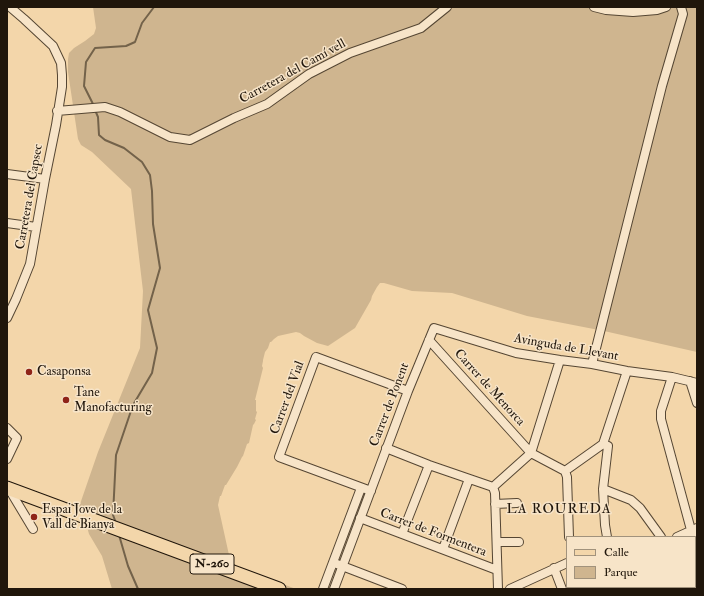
<!DOCTYPE html>
<html>
<head>
<meta charset="utf-8">
<style>
  body { margin:0 }
  #map { position:relative; width:704px; height:596px; overflow:hidden; background:#f3d6aa; font-family:"IM FELL Double Pica",serif }
  canvas { display:block }
  .frame { position:absolute; inset:0; border:8px solid #20160b; pointer-events:none }
  .legend { position:absolute; left:566px; top:536px; width:130px; height:52px; box-sizing:border-box; background:#f7e4c8; border:1px solid #a1927c; margin:0; padding:5px 7px; list-style:none; font-size:12px; color:#20160b }
  .legend li { display:flex; align-items:center; gap:8px; height:20px }
  .legend b { width:20px; border:1px solid #a1927c }
</style>
</head>
<body>
<div id="map">
<canvas width="704" height="596"></canvas>
<div class="frame"></div>
<ul class="legend">
<li><b style="height:5px;background:#f3d6aa"></b>Calle</li>
<li><b style="height:11px;background:#cfb58f"></b>Parque</li>
</ul>
</div>
<script>
const c = document.querySelector('canvas').getContext('2d');
c.lineJoin = 'round';
function fill(path, color) { c.fillStyle = color; c.fill(path, 'evenodd'); }
const poly = rows => new Path2D(rows.map(r => 'M' + r).join(''));
function trace(path, color, width, dash) { c.strokeStyle = color; c.lineWidth = width; c.lineCap = dash ? 'butt' : 'round'; c.setLineDash(dash || []); c.stroke(path); }
function label(font, color, halo, rows, align = 'center') {
  c.font = font + ' "IM FELL Double Pica",serif'; c.lineWidth = 3; c.setLineDash([]); c.textBaseline = 'middle'; c.strokeStyle = halo; c.fillStyle = color; for (const [text, x, y, turn = 0] of rows) {
    c.save(); c.translate(x, y); c.rotate((+turn || 0) * Math.PI / 180); c.textAlign = isNaN(turn) ? turn : align; if (halo) c.strokeText(text, 0, 0); c.fillText(text, 0, 0); c.restore();
  }
}
const green = poly([
  [93,7,697,7,697,352,604,331,527,316,452,293,412,291,384,283,380,283,377,287,372,296,371,300,355,328,328,346,317,343,304,336,300,333,296,332,278,336,274,339,271,342,270,342,268,348,265,352,263,360,263,361,262,366,263,368,255,400,256,400,256,411,257,412,255,419,256,420,254,424,253,425,249,443,247,444,243,456,242,457,237,467,226,485,225,485,221,496,220,496,218,505,229,555,227,563,296,589,112,589,102,556,89,534,86,523,79,507,98,452,140,348,143,291,131,189,92,152,81,145,78,139,68,72,68,59,69,53,74,48,85,41,94,34,96,28]
]);
const stream = poly([
  [94,106,84,86,86,62,95,48,126,46,135,42,142,23,154,7],
  [95,110,98,117,99,135,105,140,124,148,142,162,150,175,152,191,153,224,160,268,148,310,157,348,152,373,133,405,116,455,113,515,116,523],
  [119,535,128,566,138,589]
]);
const street = poly([
  [594,7,606,10,633,12,657,10,666,7],
  [57,111,105,107,120,112,170,137,190,140,234,118,267,104,309,74,350,53,421,28,447,7],
  [7,174,45,179],
  [7,223,36,227],
  [7,318,16,299,30,264,45,179,56,125,62,87,62,75,61,63,53,46,24,19,10,7],
  [429,340,531,453,565,471,603,444],
  [592,364,662,86,683,14,681,7],
  [672,377,661,411,661,419,691,530,694,537],
  [690,381,697,403],
  [7,428,17,438,7,459],
  [386,448,429,465,493,487,531,453,560,360],
  [565,471,567,477,569,537],
  [493,487,495,493,498,589],
  [9,489,33,529],
  [603,489,631,500,640,508,661,537],
  [371,491,279,457,316,357,408,391],
  [495,504,517,503],
  [360,518,497,570],
  [402,534,429,465],
  [607,537,605,525,603,489,608,446,603,444,627,371],
  [677,537,697,528],
  [497,542,519,542],
  [443,549,469,479],
  [337,564,402,589],
  [554,568,562,589],
  [631,587,632,589],
  [323,589,361,488],
  [334,589,408,391,434,328,516,353,560,360,592,364,627,371,672,377,697,383],
  [510,589,567,563],
  [677,589,678,587]
]);
const primary = poly([
  [7,488,279,589]
]);
const markers = [
  [29,372,4,"#8f2418"],
  [66,400,4,"#8f2418"],
  [34,517,4,"#8f2418"]
];
const shields = [
  [212,564,44]
];
const shieldNames = [
  ["N-260",212,564]
];
const streetNames = [
  ["Carretera del Camí vell",293,72,-29],
  ["Carretera del Capsec",30,197,-80],
  ["Avinguda de Llevant",566,348,10],
  ["Carrer de Menorca",489,388,48],
  ["Carrer del Vial",288,398,-70],
  ["Carrer de Ponent",390,405,-69],
  ["Carrer de Formentera",433,533,21]
];
const poiNames = [
  ["Casaponsa",37,372],
  ["Tane",74,393],
  ["Manofacturing",74,408],
  ["Espai Jove de la",42,510],
  ["Vall de Bianya",42,525]
];
const neighbourhoodNames = [
  ["LA ROUREDA",559,510]
];
fill(green, '#cfb58f');
trace(stream, '#73624a', 2);
trace(street, '#554633', 10);
trace(primary, '#20160b', 15);
trace(street, '#f7e4c8', 8);
trace(primary, '#f3d6aa', 13);
for (const [x, y, r, color] of markers) { const dot = new Path2D(); dot.arc(x, y, r, 0, 2 * Math.PI); c.fillStyle = color; c.fill(dot); trace(dot, '#f7e4c8', 1.5); }
for (const [x, y, w] of shields) { const box = new Path2D(); box.roundRect(x - w / 2, y - 10, w, 20, 3); c.fillStyle = '#f7e4c8'; c.fill(box); trace(box, '#20160b', 1); }
label('bold 12px', '#20160b', null, shieldNames);
label('13px', '#20160b', '#f7e4c8', streetNames);
label('13px', '#20160b', '#f7e4c8', poiNames, 'left');
c.letterSpacing = '1px';
label('14px', '#20160b', '#f7e4c8', neighbourhoodNames);
c.letterSpacing = '0px';
</script>
</body>
</html>
